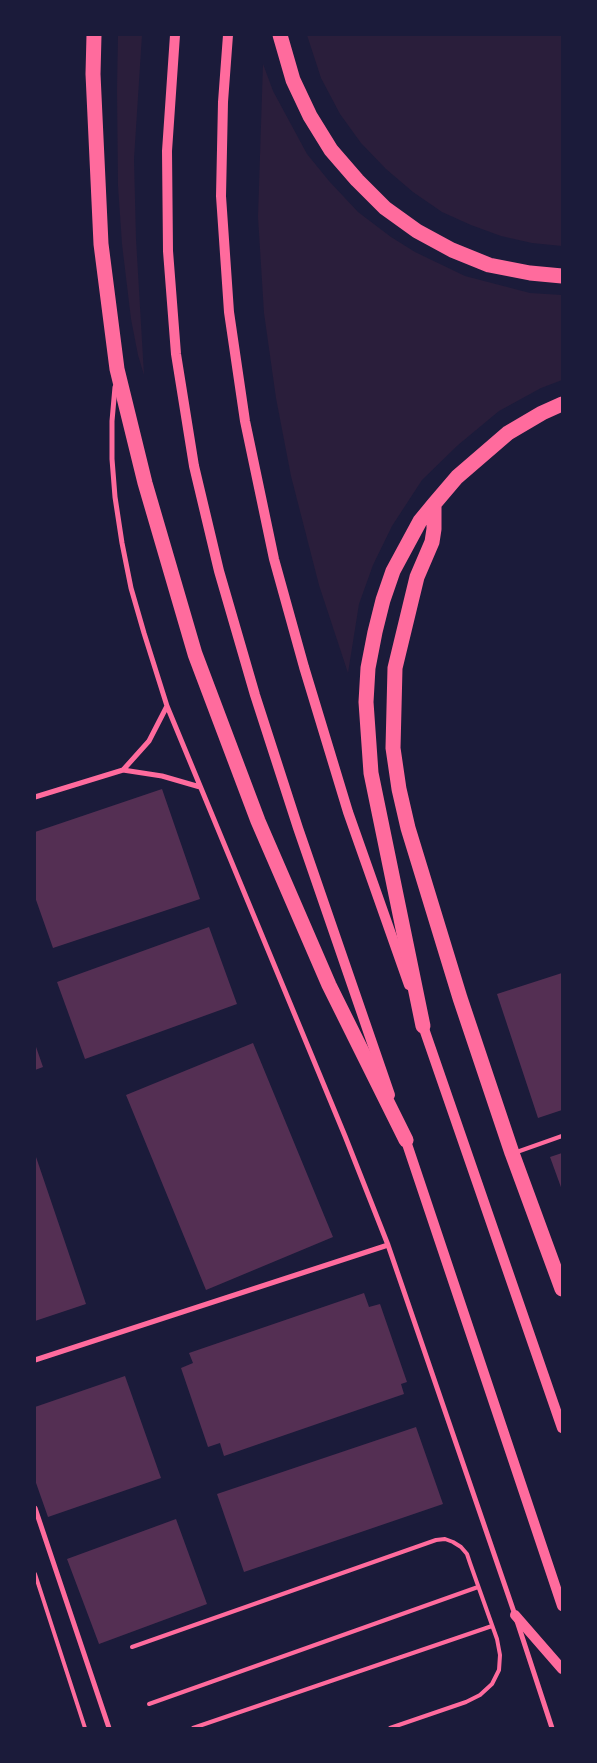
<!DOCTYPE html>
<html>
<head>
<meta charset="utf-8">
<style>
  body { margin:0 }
  #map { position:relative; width:597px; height:1763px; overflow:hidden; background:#1b1b3a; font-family:"Work Sans",sans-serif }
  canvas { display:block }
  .frame { position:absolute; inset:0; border:36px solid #1b1b3a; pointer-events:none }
</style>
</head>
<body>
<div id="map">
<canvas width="597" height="1763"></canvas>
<div class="frame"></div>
</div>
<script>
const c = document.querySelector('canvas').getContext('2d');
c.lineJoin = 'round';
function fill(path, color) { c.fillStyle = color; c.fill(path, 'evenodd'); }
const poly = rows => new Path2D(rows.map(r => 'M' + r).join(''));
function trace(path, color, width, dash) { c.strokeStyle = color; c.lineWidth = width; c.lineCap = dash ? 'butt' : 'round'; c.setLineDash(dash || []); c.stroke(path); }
const green = poly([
  [118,35,142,35,134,159,136,239,144,375,138,355,131,319,122,244,118,186,117,90],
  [307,35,562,35,562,246,532,243,501,236,471,225,442,212,413,192,386,169,361,143,340,114,321,78],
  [263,64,273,91,307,154,329,181,358,212,391,237,415,252,465,276,530,293,562,295,562,380,541,388,499,411,458,445,422,480,392,526,373,565,359,604,348,673,319,585,291,476,276,398,264,313,258,217]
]);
const building = poly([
  [162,789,200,899,53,948,35,897,35,832],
  [209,927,237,1004,85,1059,57,982],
  [562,973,562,1110,538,1118,497,994],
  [253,1043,333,1237,206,1290,126,1095],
  [35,1044,43,1067,35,1070],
  [562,1153,562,1190,550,1157],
  [35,1154,86,1304,35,1321],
  [364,1293,369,1307,380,1304,407,1382,401,1384,404,1394,224,1456,220,1443,208,1447,181,1368,193,1363,189,1353],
  [125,1376,161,1478,48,1517,35,1480,35,1407],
  [416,1427,443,1504,244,1572,217,1494],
  [176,1519,207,1604,99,1644,67,1559]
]);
const service = poly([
  [514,1153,562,1136],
  [35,1574,85,1728],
  [132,1647,436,1540,445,1539,453,1542,461,1547,467,1554,470,1563,497,1639,500,1655,499,1670,492,1684,480,1695,466,1702,390,1728],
  [149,1704,478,1587],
  [193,1728,492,1626]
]);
const minor = poly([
  [115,387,112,421,112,459,115,497,122,543,131,588,144,633,167,706,345,1136,388,1245,515,1615,552,1728],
  [123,770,149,741,167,706],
  [35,797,123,770,162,776,200,787],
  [35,1360,388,1245],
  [35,1508,109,1728]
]);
const secondary = poly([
  [175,35,167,151,168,251,176,354,194,466,219,571,255,695,298,828,390,1095],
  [228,35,223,102,221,196,229,312,245,421,274,559,304,667,348,812,409,985],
  [421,1020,562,1428],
  [404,1135,562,1606],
  [515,1615,562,1669]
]);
const motorway = poly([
  [94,35,93,74,101,244,117,369,145,483,195,654,258,821,329,985,406,1140],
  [280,35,293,80,310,116,331,150,357,180,385,208,417,231,452,250,489,265,530,273,562,276],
  [434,504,434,529,432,542,417,577,395,668,393,748,399,789,408,828,460,998,512,1153,562,1289],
  [423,1026,371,773,366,702,368,668,375,632,383,600,393,571,420,521,434,504,457,477,508,433,542,413,562,404]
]);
fill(green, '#2a1e3b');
fill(building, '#542f53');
trace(service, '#ff6b9d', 4);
trace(minor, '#ff6b9d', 5);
trace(secondary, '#ff6b9d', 10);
trace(motorway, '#ff6b9d', 15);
</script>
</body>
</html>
